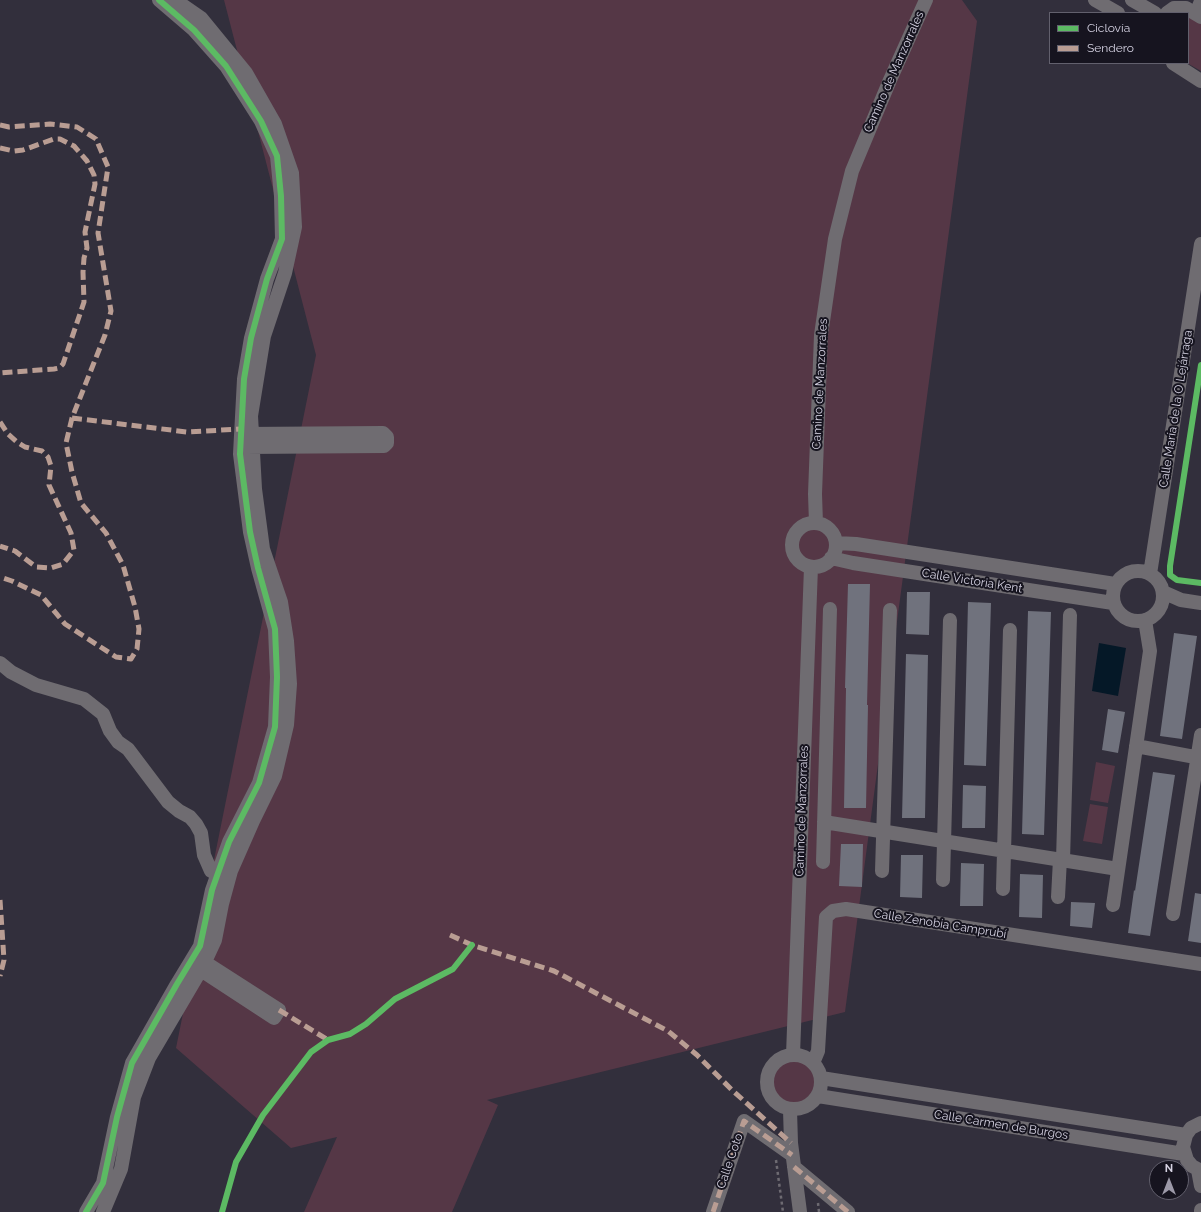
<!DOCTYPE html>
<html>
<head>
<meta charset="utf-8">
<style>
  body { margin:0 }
  #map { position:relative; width:1201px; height:1212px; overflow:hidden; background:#322f3c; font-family:Raleway,sans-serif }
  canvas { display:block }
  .legend { position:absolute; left:1049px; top:12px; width:140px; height:52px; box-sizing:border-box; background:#16141f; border:1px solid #62606d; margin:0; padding:5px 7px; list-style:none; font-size:12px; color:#d5d2e2 }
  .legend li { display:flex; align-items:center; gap:8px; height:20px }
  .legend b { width:20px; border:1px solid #62606d }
  .north { position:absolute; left:1149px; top:1160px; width:40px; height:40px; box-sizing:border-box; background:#16141f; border:1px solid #62606d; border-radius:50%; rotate:0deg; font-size:11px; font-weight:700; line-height:16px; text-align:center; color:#d5d2e2 }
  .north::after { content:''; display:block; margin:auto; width:14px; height:18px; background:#9c99a8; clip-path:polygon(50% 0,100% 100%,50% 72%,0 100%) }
</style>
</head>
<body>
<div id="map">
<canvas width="1201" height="1212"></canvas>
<ul class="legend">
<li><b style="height:5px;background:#5cba63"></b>Ciclovía</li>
<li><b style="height:5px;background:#b99d93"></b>Sendero</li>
</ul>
<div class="north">N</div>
</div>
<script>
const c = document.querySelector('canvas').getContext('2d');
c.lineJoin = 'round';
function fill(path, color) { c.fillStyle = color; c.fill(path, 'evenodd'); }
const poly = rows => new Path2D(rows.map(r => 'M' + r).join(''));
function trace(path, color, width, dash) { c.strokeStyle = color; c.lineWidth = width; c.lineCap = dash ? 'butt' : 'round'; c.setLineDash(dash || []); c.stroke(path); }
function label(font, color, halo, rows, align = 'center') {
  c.font = font + ' Raleway,sans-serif'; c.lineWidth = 4; c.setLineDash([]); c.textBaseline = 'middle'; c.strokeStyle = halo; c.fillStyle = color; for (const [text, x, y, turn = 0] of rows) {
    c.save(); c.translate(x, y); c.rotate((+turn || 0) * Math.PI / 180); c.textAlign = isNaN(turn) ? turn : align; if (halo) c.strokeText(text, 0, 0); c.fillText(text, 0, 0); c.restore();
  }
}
const green = poly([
  [224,0,962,0,977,21,845,1012,487,1100,498,1105,452,1212,304,1212,337,1137,291,1148,176,1048,316,355],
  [1188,15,1201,24,1201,71,1187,63],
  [1096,762,1115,766,1108,803,1090,800],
  [1090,804,1108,807,1102,844,1083,841],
  '773 1082a21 21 0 1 1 42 0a21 21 0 1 1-42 0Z'
]);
const water = poly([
  [1099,643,1126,648,1118,696,1092,691]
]);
const building = poly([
  [848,584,870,584,867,705,868,705,866,808,844,808,846,688,845,688],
  [907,592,930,592,929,635,906,634],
  [968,602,991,603,986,766,964,765],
  [1028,611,1051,612,1044,835,1022,834],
  [1174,633,1197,636,1182,739,1160,736],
  [906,654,928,655,925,818,902,818],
  [1108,709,1125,712,1118,753,1102,750],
  [1153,772,1175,775,1150,936,1128,933,1134,890,1135,891],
  [963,785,986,786,985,828,962,828],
  [841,844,863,844,862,887,839,886],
  [901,855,923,855,922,898,900,897],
  [961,863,984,864,983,906,960,906],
  [1020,874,1043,875,1042,918,1019,917],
  [1195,893,1201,894,1201,943,1188,941],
  [1071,902,1095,903,1092,928,1070,926]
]);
const path = poly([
  [776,1160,783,1212],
  [818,1203,819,1212]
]);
const minor = poly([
  [1095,0,1118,13],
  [1132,0,1155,13],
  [1167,13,1174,8,1186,8,1201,17],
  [1196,14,1201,1],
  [1173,63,1201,81],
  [243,434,383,433,387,437,387,443,384,446,245,447],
  '792 545a22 22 0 1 1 44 0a22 22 0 1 1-44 0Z',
  [816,523,815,494,821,335,835,239,852,171,890,80,926,0],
  [836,543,856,544,1115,584],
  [831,558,853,563,1113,603],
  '1113 596a25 25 0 1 1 50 0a25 25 0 1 1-50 0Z',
  [1150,574,1201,244],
  [1163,592,1181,600,1201,603],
  [0,663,11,672,36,685,84,699,103,714,110,731,118,742,128,749,168,802,179,811,190,817,196,824,201,833,204,855,211,871,225,876],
  [1136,746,1201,758],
  [824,822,1118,869],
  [1063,860,1070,615],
  [823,862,830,609],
  [882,871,890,610],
  [943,880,950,620],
  [1003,889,1010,630],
  [1058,897,1060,859],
  [1113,905,1150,651,1145,620],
  [1173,914,1201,735],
  [193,965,274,1018,279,1010,198,958],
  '767 1082a27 27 0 1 1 54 0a27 27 0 1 1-54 0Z',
  [793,1055,811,567],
  [813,1063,818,1051,826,917,833,911,846,909,1201,964],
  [821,1078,1186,1135],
  [818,1096,1184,1154],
  [790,1110,791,1143,800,1212],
  [1201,1123,1191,1128,1186,1135,1183,1147,1187,1160,1192,1166,1201,1171],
  [794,1167,848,1212],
  [1198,1170,1201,1186],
  [86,1212,103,1183,117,1117,132,1063,177,984,200,946,212,890,229,842,259,783,275,727,277,677,275,629,258,568,250,532,240,454,244,379,251,338,267,279,282,239,281,196,277,156,261,121,226,66,194,30,159,0],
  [103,1212,121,1169,134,1097,149,1058,202,968,215,940,222,904,231,871,253,821,275,776,287,725,290,684,287,641,281,602,263,549,255,489,251,416,264,336,285,273,295,227,292,173,275,124,246,73,201,18,175,0],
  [713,1212,744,1121,792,1155],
  [1201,1212,1201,1210]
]);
const quiet = poly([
  [0,125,9,127,50,124,77,127,96,139,108,167,98,233,111,311,105,335,72,418,66,443,72,472,81,503,106,533,123,565,135,607,139,629,137,649,131,659,116,657,65,624,41,595,12,581,0,577],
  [0,148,14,151,23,150,54,139,60,139,74,146,87,161,94,175,95,184,85,232,87,248,84,258,83,272,84,302,63,364,59,368,54,369,0,373],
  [72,418,187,432,241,429],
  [0,422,8,434,17,442,25,447,42,451,48,457,51,466,49,485,71,533,74,550,63,564,51,568,36,567,15,551,0,546],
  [0,900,4,960,0,976],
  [450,935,472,945,554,971,668,1031,697,1055,732,1090,791,1143],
  [279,1010,328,1040],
  [794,1167,848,1212],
  [713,1212,744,1121,792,1155]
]);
const cycleway = poly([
  [1201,365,1170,566,1170,575,1177,580,1201,583],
  [86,1212,103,1183,117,1117,132,1063,177,984,200,946,212,890,229,842,259,783,275,727,277,677,275,629,258,568,250,532,240,454,244,379,251,338,267,279,282,239,281,196,277,156,261,121,226,66,194,30,159,0],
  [222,1212,236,1162,263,1115,311,1052,328,1040,350,1034,366,1024,395,999,453,969,472,945]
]);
const streetNames = [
  ["Camino de Manzorrales",894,72,-66],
  ["Camino de Manzorrales",820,384,-87],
  ["Calle María de la O Lejárraga",1176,409,-81],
  ["Calle Victoria Kent",972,581,9],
  ["Camino de Manzorrales",802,811,-88],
  ["Calle Zenobia Camprubí",940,924,9],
  ["Calle Carmen de Burgos",1001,1125,9],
  ["Calle Coto",730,1161,-71]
];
fill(green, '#553746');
fill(water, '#051827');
fill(building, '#70727d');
trace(path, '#6e6b72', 2.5, [3, 3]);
trace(minor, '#6f6c71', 14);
trace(quiet, '#b99d93', 5, [10, 5]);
trace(cycleway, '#5cba63', 6);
label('12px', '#d5d2e2', '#16141f', streetNames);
</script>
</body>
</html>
